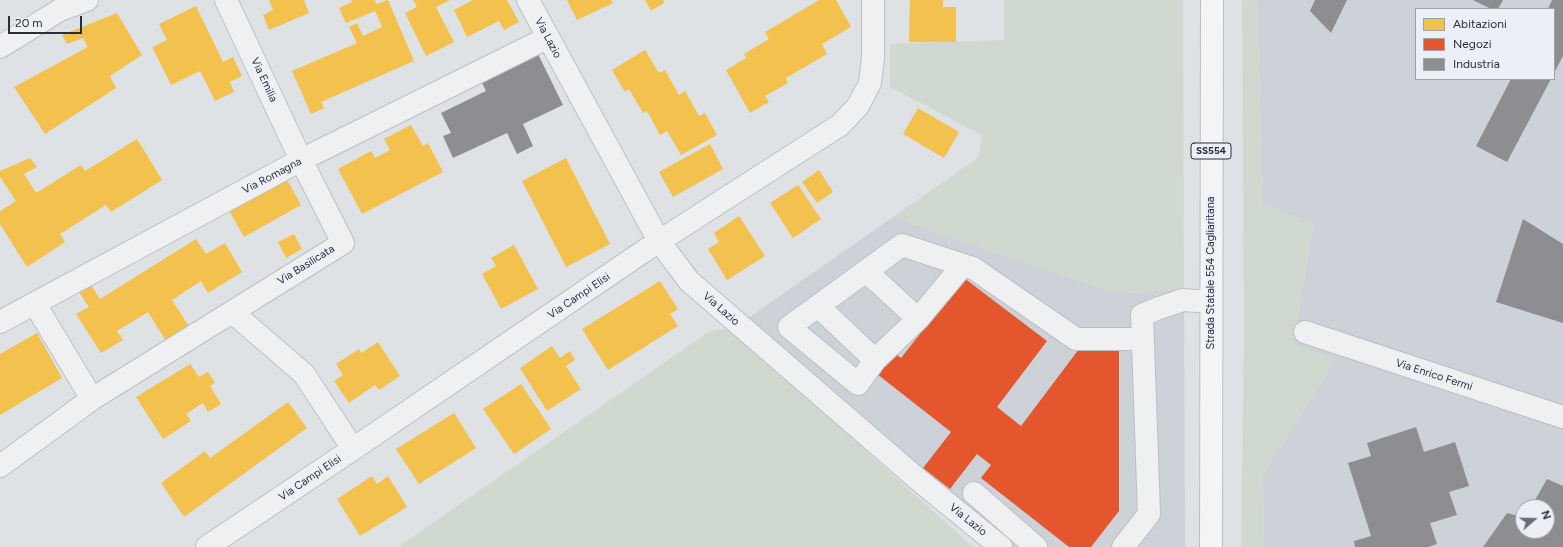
<!DOCTYPE html>
<html>
<head>
<meta charset="utf-8">
<style>
  body { margin:0 }
  #map { position:relative; width:1563px; height:547px; overflow:hidden; background:#dfe2e5; font-family:Figtree,sans-serif }
  canvas { display:block }
  .legend { position:absolute; left:1415px; top:8px; width:140px; height:72px; box-sizing:border-box; background:#eceff5; border:1px solid #9da2ab; margin:0; padding:5px 7px; list-style:none; font-size:12px; color:#262e3d }
  .legend li { display:flex; align-items:center; gap:8px; height:20px }
  .legend b { width:20px; border:1px solid #9da2ab }
  .north { position:absolute; left:1515px; top:499px; width:40px; height:40px; box-sizing:border-box; background:#eceff5; border:1px solid #9da2ab; border-radius:50%; rotate:70deg; font-size:11px; font-weight:700; line-height:16px; text-align:center; color:#262e3d }
  .north::after { content:''; display:block; margin:auto; width:14px; height:18px; background:#676d78; clip-path:polygon(50% 0,100% 100%,50% 72%,0 100%) }
  .scale { position:absolute; left:8px; top:16px; width:74px; height:18px; box-sizing:border-box; border:2px solid #262e3d; border-top:0; padding-left:5px; font-size:12px; line-height:14px; white-space:nowrap; color:#262e3d; -webkit-text-stroke:3px #eceff5; paint-order:stroke }
</style>
</head>
<body>
<div id="map">
<canvas width="1563" height="547"></canvas>
<ul class="legend">
<li><b style="height:11px;background:#f2c14e"></b>Abitazioni</li>
<li><b style="height:11px;background:#e4572e"></b>Negozi</li>
<li><b style="height:11px;background:#8d8d92"></b>Industria</li>
</ul>
<div class="north">N</div>
<div class="scale">20 m</div>
</div>
<script>
const c = document.querySelector('canvas').getContext('2d');
c.lineJoin = 'round';
function fill(path, color) { c.fillStyle = color; c.fill(path, 'evenodd'); }
const poly = rows => new Path2D(rows.map(r => 'M' + r).join(''));
function trace(path, color, width, dash) { c.strokeStyle = color; c.lineWidth = width; c.lineCap = dash ? 'butt' : 'round'; c.setLineDash(dash || []); c.stroke(path); }
function label(font, color, halo, rows, align = 'center') {
  c.font = font + ' Figtree,sans-serif'; c.lineWidth = 4; c.setLineDash([]); c.textBaseline = 'middle'; c.strokeStyle = halo; c.fillStyle = color; for (const [text, x, y, turn = 0] of rows) {
    c.save(); c.translate(x, y); c.rotate((+turn || 0) * Math.PI / 180); c.textAlign = isNaN(turn) ? turn : align; if (halo) c.strokeText(text, 0, 0); c.fillText(text, 0, 0); c.restore();
  }
}
const built = poly([
  [1257,0,1563,0,1563,547,1264,547,1263,475,1336,360,1293,344,1314,223,1263,205],
  [1416,9,1554,9,1554,79,1416,79],
  [1523,507,1547,507,1547,531,1523,531],
  [893,217,1117,294,1184,289,1185,547,1006,547,734,328]
]);
const green = poly([
  [1004,0,1183,0,1184,289,1117,294,893,217,979,157,982,135,890,87,890,44,1004,40],
  [1242,0,1257,0,1263,205,1314,223,1294,344,1336,360,1263,475,1264,547,1241,547,1244,335],
  [734,328,754,350,973,547,398,547,710,331]
]);
const homes = poly([
  [269,0,304,0,309,13,269,30,263,15,273,10],
  [351,0,375,0,376,4,388,0,414,61,321,102,324,108,311,114,292,71,357,43,349,27,357,23,363,36,382,27,375,11,346,23,339,8,352,2],
  [413,0,450,0,436,7,454,42,426,56,405,13,417,7],
  [473,0,507,0,519,22,504,30,499,21,467,37,454,10],
  [567,0,611,0,613,3,577,20],
  [645,0,663,0,664,3,651,11],
  [819,0,836,0,851,27,822,44,827,54,786,78,788,83,765,96,769,102,750,113,726,70,746,58,744,54,769,39,765,32],
  [910,0,943,0,943,7,956,7,956,42,909,42],
  [196,6,223,62,233,57,242,76,230,82,234,92,215,101,200,71,171,85,152,47,167,40,159,24],
  [117,13,142,55,110,76,116,88,45,134,14,87,88,47,83,38,67,44,62,35],
  [645,50,659,73,665,70,679,95,685,91,699,116,705,113,717,135,681,155,667,131,660,135,647,111,643,113,629,89,625,92,612,70],
  [918,108,959,132,944,158,903,134],
  [411,125,423,146,428,143,443,172,362,214,338,169,371,151,375,158,390,150,384,139],
  [137,139,162,180,111,212,106,205,60,234,65,242,27,267,0,224,0,211,16,201,0,177,0,171,30,158,37,167,24,174,36,193,81,165,85,171],
  [710,144,723,169,673,197,659,172],
  [566,158,610,244,566,267,522,181],
  [819,170,833,192,817,203,802,182],
  [284,174,301,205,244,237,227,207],
  [798,185,821,219,793,238,770,203],
  [739,216,765,256,727,280,708,249,719,242,714,233],
  [294,234,302,249,286,258,278,242],
  [196,239,206,254,225,243,242,272,208,293,201,281,172,300,190,328,166,341,148,312,117,331,123,340,101,353,76,314,89,307,79,292,91,285,100,299],
  [514,245,538,289,501,309,482,274,496,266,491,258],
  [660,281,678,309,670,314,678,326,608,370,582,329],
  [37,333,62,378,0,415,0,354],
  [378,342,400,376,379,390,375,385,349,403,334,381,343,375,336,364,359,349,361,353],
  [552,346,560,358,570,351,575,360,566,366,581,389,547,411,520,368],
  [190,364,199,377,208,372,215,383,210,386,221,404,208,412,203,403,186,414,191,421,163,439,136,397],
  [521,384,551,429,514,454,483,409],
  [288,402,307,428,184,517,161,483,205,451,210,458],
  [454,413,476,448,419,484,396,449],
  [372,476,377,484,388,476,407,507,360,536,337,499]
]);
const shops = poly([
  [964,278,1047,341,997,407,1021,426,1079,349,1119,349,1119,511,1091,547,1069,547,981,478,991,465,977,454,950,489,923,468,951,432,877,374,894,352,901,358]
]);
const industry = poly([
  [1315,0,1347,0,1331,33,1310,11],
  [1473,0,1503,0,1498,9,1491,9],
  [1552,0,1563,0,1563,56,1554,73,1554,9,1548,9],
  [537,52,563,105,523,124,533,146,517,154,507,133,453,158,443,136,451,133,441,113,486,91,480,79],
  [1511,79,1551,79,1507,162,1476,146],
  [1523,219,1563,244,1563,323,1496,302],
  [1416,427,1424,452,1455,442,1469,486,1449,492,1457,515,1430,523,1437,544,1428,547,1355,547,1354,541,1371,536,1348,463,1371,456,1367,443],
  [1547,479,1563,486,1563,547,1483,547,1507,513,1523,517,1523,531,1547,531,1547,507,1531,507]
]);
const minor = poly([
  [528,0,659,241,689,281,921,482,1001,547],
  [0,47,60,10,87,0],
  [963,265,918,319,875,360,858,384,789,327,902,245,963,265,973,268,1076,339,1142,339],
  [866,271,918,319],
  [818,306,875,360],
  [232,312,304,374,353,449],
  [0,322,301,160,547,38],
  [1305,332,1563,417],
  [92,399,343,243,301,160,226,0],
  [0,466,92,399,35,304],
  [974,493,1036,547],
  [207,547,353,449,647,249,840,125,858,106,870,83,873,58,873,0],
  [1123,547,1149,514,1142,315,1159,308,1183,300,1211,302]
]);
const major = poly([
  [1211,547,1212,0]
]);
const shields = [
  [1211,151,40]
];
const shieldNames = [
  ["SS554",1211,151]
];
const streetNames = [
  ["Via Lazio",548,38,62],
  ["Via Emilia",264,80,65],
  ["Via Romagna",272,176,-28],
  ["Via Basilicata",306,265,-32],
  ["Strada Statale 554 Cagliaritana",1211,273,-90],
  ["Via Campi Elisi",579,296,-34],
  ["Via Lazio",721,309,41],
  ["Via Enrico Fermi",1434,375,18],
  ["Via Campi Elisi",310,478,-34],
  ["Via Lazio",968,520,39]
];
fill(built, '#cdd1d8');
fill(green, '#cfd9d0');
fill(homes, '#f2c14e');
fill(shops, '#e4572e');
fill(industry, '#8d8d92');
trace(minor, '#bdc0c3', 24);
trace(major, '#bbbfc3', 24);
trace(minor, '#eef0f1', 22);
trace(major, '#f3f4f5', 22);
for (const [x, y, w] of shields) { const box = new Path2D(); box.roundRect(x - w / 2, y - 8, w, 16, 3); c.fillStyle = '#eceff5'; c.fill(box); trace(box, '#262e3d', 1); }
label('bold 10px', '#262e3d', null, shieldNames);
label('11px', '#262e3d', '#eceff5', streetNames);
</script>
</body>
</html>
